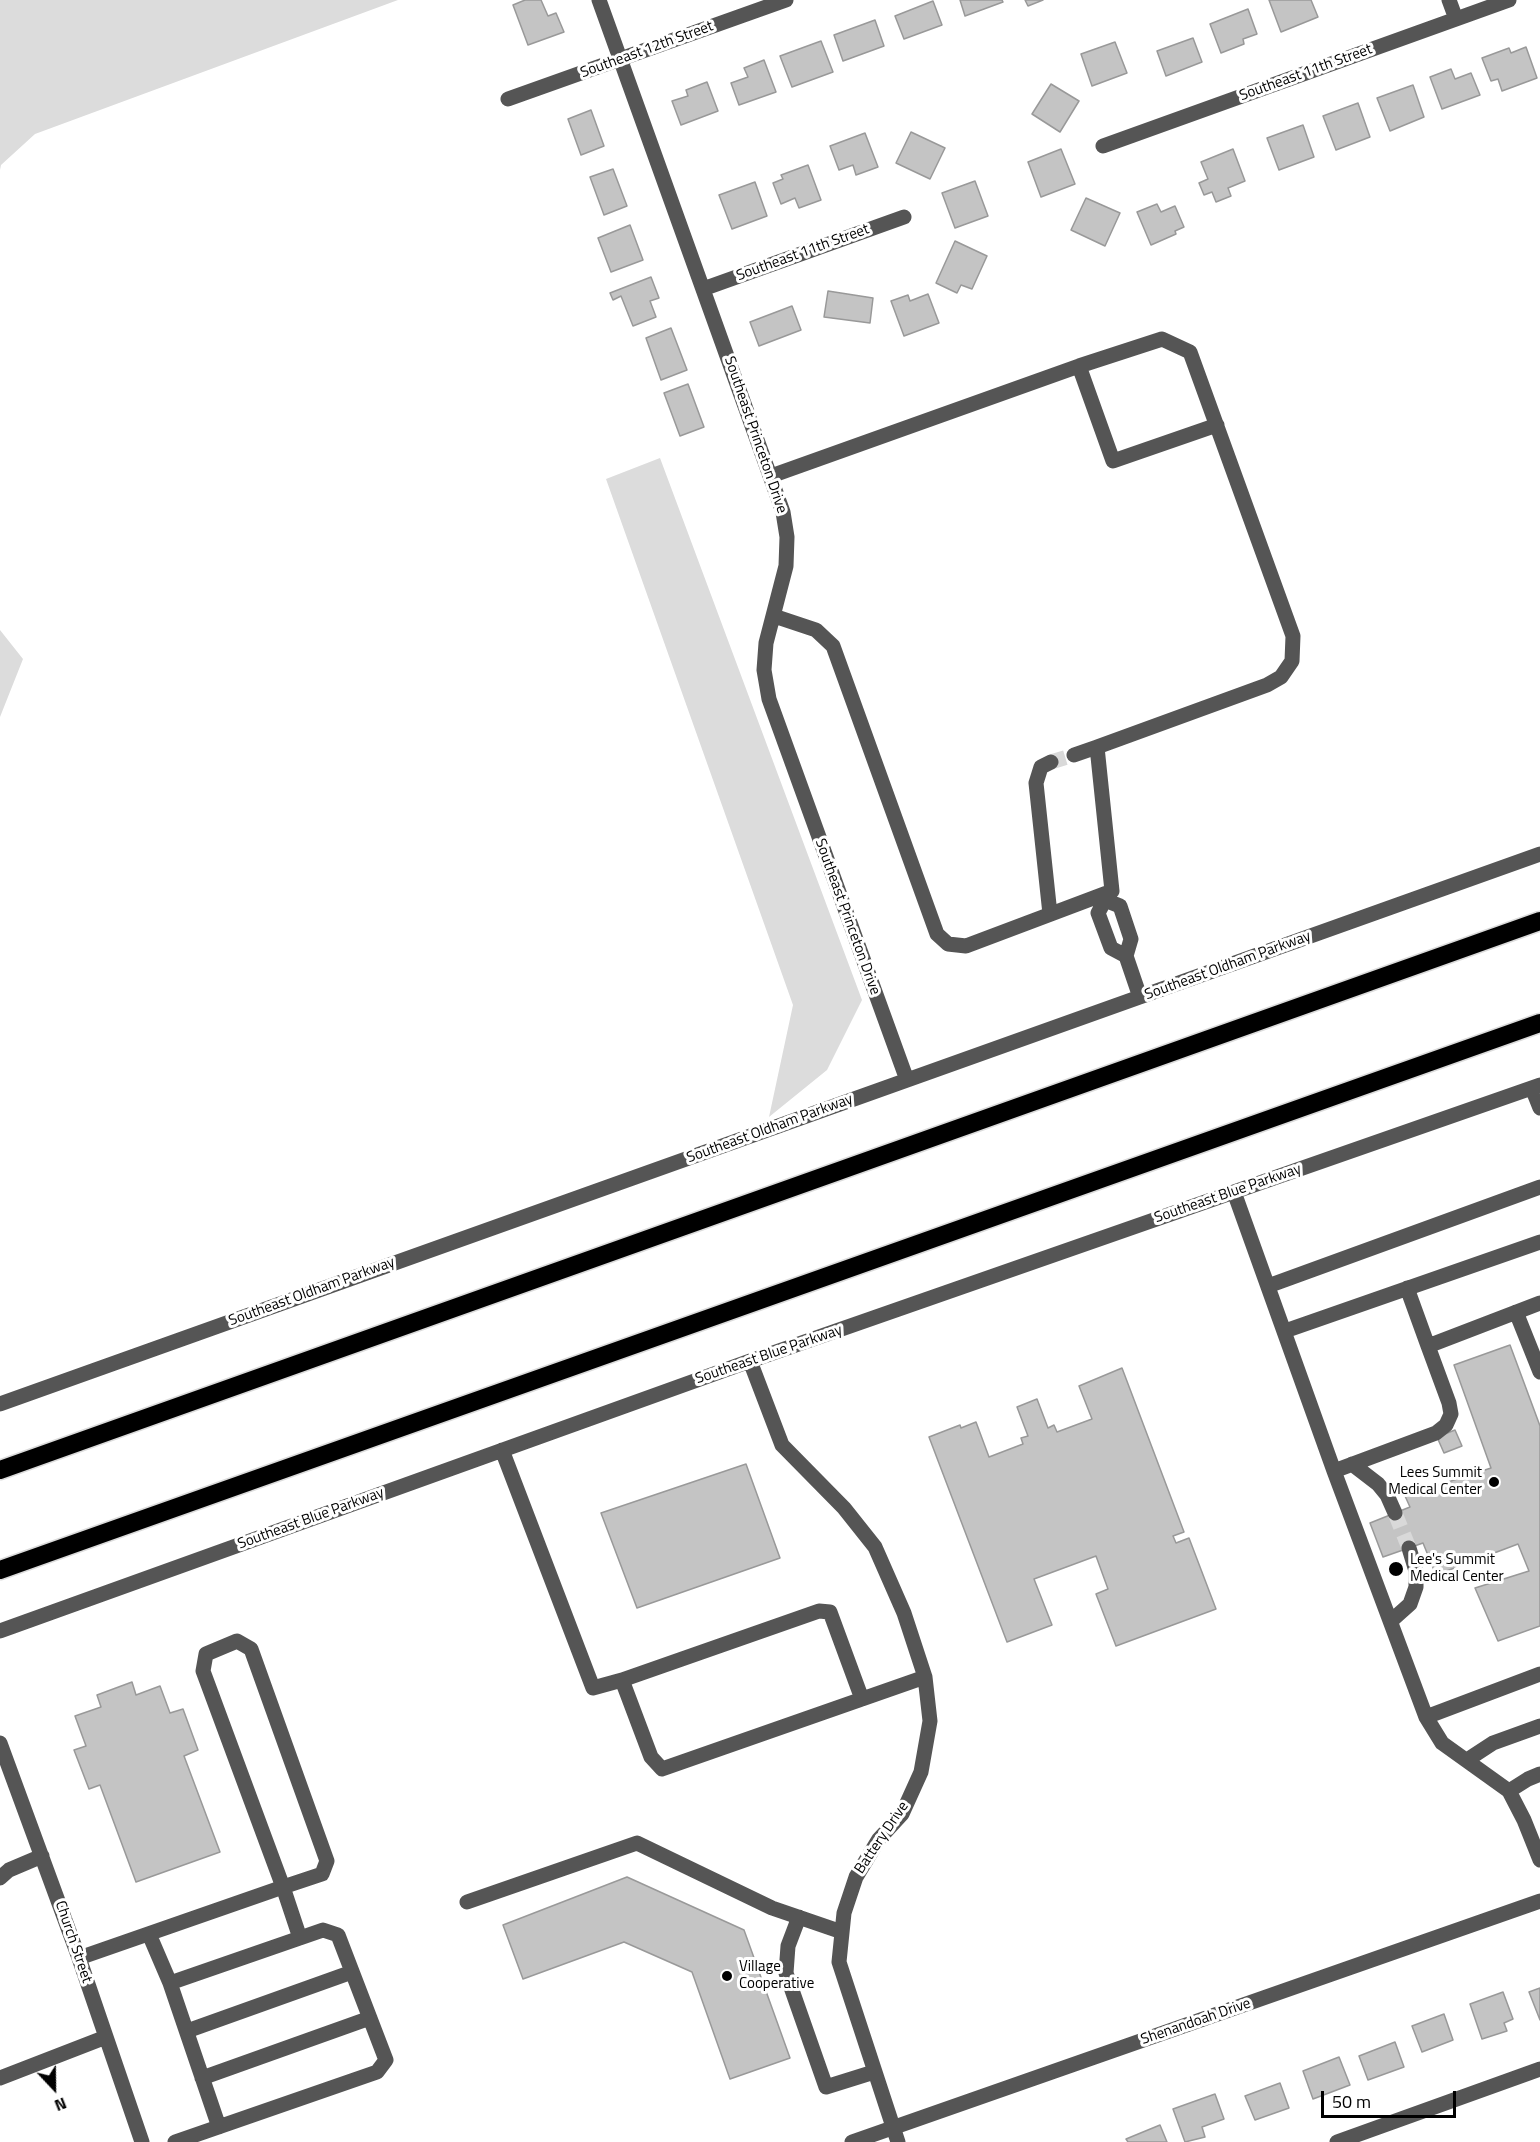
<!DOCTYPE html>
<html>
<head>
<meta charset="utf-8">
<style>
  body { margin:0 }
  #map { position:relative; width:1540px; height:2142px; overflow:hidden; background:#fff; font-family:"Titillium Web",sans-serif }
  canvas { display:block }
  .north { position:absolute; left:24px; top:2058px; width:60px; height:60px; -webkit-text-stroke:4px #fff; paint-order:stroke; rotate:158deg; font-size:16px; font-weight:700; line-height:24px; text-align:center; color:#000 }
  .north::after { content:''; display:block; margin:auto; width:21px; height:27px; background:#000; clip-path:polygon(50% 0,100% 100%,50% 72%,0 100%) }
  .scale { position:absolute; left:1321px; top:2091px; width:135px; height:27px; box-sizing:border-box; border:3px solid #000; border-top:0; padding-left:8px; font-size:18px; line-height:21px; white-space:nowrap; color:#000; -webkit-text-stroke:4px #fff; paint-order:stroke }
</style>
</head>
<body>
<div id="map">
<canvas width="1540" height="2142"></canvas>
<div class="north">N</div>
<div class="scale">50 m</div>
</div>
<script>
const c = document.querySelector('canvas').getContext('2d');
c.lineJoin = 'round';
function fill(path, color) { c.fillStyle = color; c.fill(path, 'evenodd'); }
const poly = rows => new Path2D(rows.map(r => 'M' + r).join(''));
function trace(path, color, width, dash) { c.strokeStyle = color; c.lineWidth = width; c.lineCap = dash ? 'butt' : 'round'; c.setLineDash(dash || []); c.stroke(path); }
function label(font, color, halo, rows, align = 'center') {
  c.font = font + ' "Titillium Web",sans-serif'; c.lineWidth = 6; c.setLineDash([]); c.textBaseline = 'middle'; c.strokeStyle = halo; c.fillStyle = color; for (const [text, x, y, turn = 0] of rows) {
    c.save(); c.translate(x, y); c.rotate((+turn || 0) * Math.PI / 180); c.textAlign = isNaN(turn) ? turn : align; if (halo) c.strokeText(text, 0, 0); c.fillText(text, 0, 0); c.restore();
  }
}
const green = poly([
  [0,0,398,0,35,134,1,165,0,170],
  [660,458,862,1000,827,1070,769,1117,793,1005,606,479],
  [0,630,23,659,0,717]
]);
const building = poly([
  [525,0,541,0,548,16,556,13,564,32,528,45,513,5,525,0],
  [960,0,1002,0,1003,2,965,16,960,0],
  [1025,0,1043,0,1028,6,1025,0],
  [1269,0,1311,0,1318,17,1281,32,1269,0],
  [933,1,942,25,904,39,895,16,933,1],
  [1248,9,1257,34,1243,39,1244,44,1221,53,1210,24,1248,9],
  [875,20,884,46,843,61,834,35,875,20],
  [1193,38,1202,62,1166,76,1157,51,1193,38],
  [821,41,833,72,792,87,780,56,821,41],
  [1115,42,1127,73,1092,86,1081,54,1115,42],
  [1526,47,1537,78,1502,91,1498,79,1491,81,1482,58,1509,48,1511,53,1526,47],
  [764,60,776,92,739,105,731,83,748,77,744,68,764,60],
  [1451,69,1455,79,1471,73,1480,95,1442,109,1430,77,1451,69],
  [707,82,718,111,681,125,672,101,688,96,686,90,707,82],
  [1051,84,1079,101,1060,132,1032,114,1051,84],
  [1413,85,1424,117,1390,131,1377,98,1413,85],
  [1358,103,1370,137,1336,150,1323,116,1358,103],
  [591,110,604,146,581,155,568,119,591,110],
  [1303,125,1314,157,1279,170,1267,138,1303,125],
  [911,132,945,148,930,179,896,163,911,132],
  [865,133,878,167,856,175,853,165,839,170,830,146,865,133],
  [1061,149,1075,184,1041,197,1028,162,1061,149],
  [1233,149,1245,181,1228,188,1231,196,1216,202,1212,192,1204,195,1199,183,1208,179,1201,162,1233,149],
  [808,165,821,200,799,208,795,198,781,204,773,183,783,179,781,175,808,165],
  [613,169,627,206,604,215,590,177,613,169],
  [975,181,988,216,955,228,942,193,975,181],
  [755,182,767,216,732,229,719,195,755,182],
  [1086,198,1120,213,1105,246,1071,230,1086,198],
  [1157,204,1161,212,1175,206,1184,227,1175,231,1176,234,1151,245,1137,212,1157,204],
  [630,225,643,260,611,272,598,238,630,225],
  [955,241,987,256,972,289,961,285,957,293,936,283,955,241],
  [651,277,659,298,650,301,656,317,633,326,621,296,613,300,610,293,651,277],
  [828,291,873,298,870,323,824,317,828,291],
  [928,294,939,323,904,336,891,301,908,295,910,301,928,294],
  [792,306,801,330,759,346,750,322,792,306],
  [671,328,687,370,661,380,646,338,671,328],
  [688,384,704,427,680,436,664,393,688,384],
  [1510,1345,1540,1426,1540,1626,1498,1641,1475,1588,1529,1571,1518,1544,1436,1575,1423,1543,1383,1557,1370,1523,1410,1507,1405,1496,1491,1468,1454,1365,1510,1345],
  [1122,1368,1184,1532,1173,1536,1176,1543,1189,1538,1216,1609,1116,1646,1096,1594,1108,1589,1096,1556,1034,1579,1052,1625,1007,1642,929,1437,960,1425,961,1428,976,1422,989,1457,1023,1444,1021,1438,1028,1436,1017,1407,1037,1399,1048,1428,1054,1425,1057,1432,1092,1419,1079,1386,1122,1368],
  [1455,1430,1462,1446,1444,1453,1437,1437,1455,1430],
  [746,1464,780,1558,637,1608,601,1513,746,1464],
  [132,1682,136,1695,160,1686,170,1713,183,1709,198,1750,184,1756,220,1852,136,1882,100,1785,89,1789,74,1750,86,1746,75,1716,101,1707,97,1695,132,1682],
  [627,1877,744,1930,790,2058,730,2079,692,1972,624,1942,523,1979,503,1925,627,1877],
  [1540,1988,1540,2020,1529,1992,1540,1988],
  [1503,1992,1513,2019,1504,2023,1507,2031,1482,2039,1470,2004,1503,1992],
  [1444,2014,1453,2040,1422,2052,1412,2026,1444,2014],
  [1395,2042,1404,2067,1368,2080,1359,2056,1395,2042],
  [1339,2057,1350,2085,1313,2099,1303,2071,1339,2057],
  [1280,2083,1289,2108,1255,2120,1245,2096,1280,2083],
  [1215,2094,1224,2119,1202,2127,1205,2137,1185,2142,1173,2109,1215,2094],
  [1160,2125,1167,2142,1128,2142,1126,2139,1160,2125]
]);
const minorTunnel = poly([
  [1051,762,1074,755],
  [1395,1513,1409,1548]
]);
const minor = poly([
  [599,0,783,512,787,537,786,566,766,643,764,670,769,699,907,1080],
  [1449,0,1456,19],
  [508,99,786,0],
  [1103,146,1509,0],
  [703,289,904,217],
  [1079,366,1113,461,1217,425],
  [771,476,1079,366,1162,339,1190,352,1293,636,1292,661,1281,677,1267,685,1097,747,1112,891,966,946,948,944,937,934,833,646,816,630,774,616],
  [1074,755,1097,747],
  [1104,895,1105,900,1098,913,1111,948,1126,956,1131,939,1120,906,1105,900],
  [1050,914,1036,783,1041,767,1051,762],
  [1126,956,1140,997],
  [1532,1088,1540,1108],
  [1234,1192,1334,1471,1426,1717,1442,1743,1509,1791,1524,1820,1540,1860],
  [1268,1286,1540,1187],
  [1407,1288,1428,1346,1540,1303],
  [1516,1312,1540,1372],
  [1285,1331,1540,1242],
  [750,1361,782,1445,844,1508,875,1547,904,1613,925,1677,930,1721,921,1772,902,1814,879,1839,856,1877,844,1913,839,1962,898,2142],
  [0,1404,1540,854],
  [502,1450,593,1688,622,1680,651,1757,662,1769,925,1677],
  [1352,1464,1378,1484,1387,1495,1395,1513],
  [1334,1471,1436,1433,1446,1425,1451,1414,1449,1403,1428,1346],
  [1391,1621,1410,1604,1416,1587,1416,1571,1409,1548],
  [0,1631,750,1361,1540,1085],
  [622,1680,819,1611,830,1612,862,1699],
  [1426,1717,1540,1674],
  [0,1743,79,1958,142,2142],
  [1467,1760,1493,1743,1540,1726],
  [1509,1791,1528,1779,1540,1774],
  [0,1878,9,1870,42,1856],
  [467,1902,637,1843,772,1908,842,1932],
  [799,1917,788,1946,786,1973,826,2087,874,2072],
  [149,1934,170,1983,219,2127],
  [79,1958,283,1887,322,1874,327,1861,251,1649,237,1641,206,1654,203,1671,283,1887,300,1938],
  [170,1983,323,1930,338,1935,386,2060,377,2072,175,2142],
  [187,2031,352,1972],
  [0,2078,106,2037],
  [202,2078,370,2018],
  [852,2142,1540,1901],
  [1337,2142,1540,2069]
]);
const highway = poly([
  [0,1470,1540,921],
  [0,1570,1540,1023]
]);
const markers = [
  [1494,1482,6,"#000"],
  [1396,1569,8,"#000"],
  [727,1976,6,"#000"]
];
const streetNames = [
  ["Southeast 12th Street",647,50,-20],
  ["Southeast 11th Street",1306,73,-20],
  ["Southeast 11th Street",803,253,-20],
  ["Southeast Princeton Drive",755,435,71],
  ["Southeast Princeton Drive",847,917,70],
  ["Southeast Oldham Parkway",1228,966,-20],
  ["Southeast Oldham Parkway",770,1129,-20],
  ["Southeast Blue Parkway",1228,1194,-19],
  ["Southeast Oldham Parkway",312,1292,-20],
  ["Southeast Blue Parkway",769,1355,-19],
  ["Southeast Blue Parkway",311,1519,-20],
  ["Battery Drive",882,1838,-56],
  ["Church Street",73,1942,71],
  ["Shenandoah Drive",1196,2022,-19]
];
const poiNames = [
  ["Lees Summit",1482,1473,"right"],
  ["Medical Center",1482,1490,"right"],
  ["Lee's Summit",1410,1560],
  ["Medical Center",1410,1577],
  ["Village",739,1967],
  ["Cooperative",739,1984]
];
fill(green, '#dcdcdc');
fill(building, '#c4c4c4');
trace(building, '#999', 1.5);
trace(minorTunnel, '#d9d9d9', 15, [15, 8]);
trace(highway, '#dbdbdb', 21);
trace(minor, '#555', 15);
trace(highway, '#000', 18);
for (const [x, y, r, color] of markers) { const dot = new Path2D(); dot.arc(x, y, r, 0, 2 * Math.PI); c.fillStyle = color; c.fill(dot); trace(dot, '#fff', 2); }
label('15px', '#000', '#fff', streetNames);
label('15px', '#000', '#fff', poiNames, 'left');
</script>
</body>
</html>
